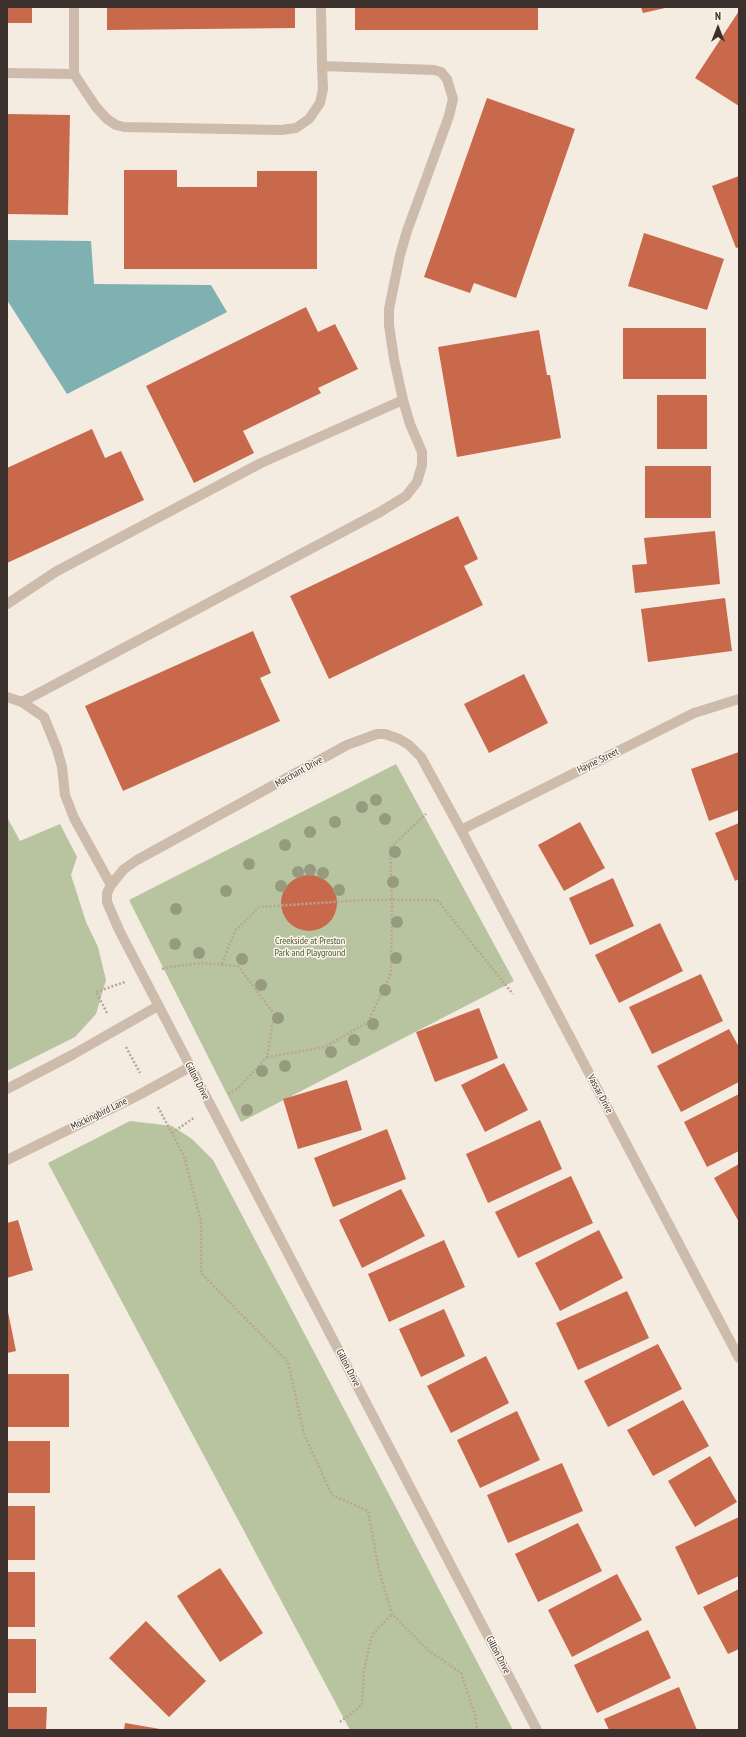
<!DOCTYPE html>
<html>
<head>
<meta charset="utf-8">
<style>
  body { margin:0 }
  #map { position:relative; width:746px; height:1737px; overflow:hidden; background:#f4ebe1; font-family:"PT Sans Narrow",sans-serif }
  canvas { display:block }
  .frame { position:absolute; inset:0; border:8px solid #3b302b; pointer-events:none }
  .north { position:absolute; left:698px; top:8px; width:40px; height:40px; -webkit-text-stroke:3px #fbf5ee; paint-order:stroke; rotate:0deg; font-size:11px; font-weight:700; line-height:16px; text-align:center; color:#3b302b }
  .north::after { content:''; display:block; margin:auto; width:14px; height:18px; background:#3b302b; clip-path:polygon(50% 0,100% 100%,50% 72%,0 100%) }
</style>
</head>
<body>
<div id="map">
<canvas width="746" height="1737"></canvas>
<div class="frame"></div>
<div class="north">N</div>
</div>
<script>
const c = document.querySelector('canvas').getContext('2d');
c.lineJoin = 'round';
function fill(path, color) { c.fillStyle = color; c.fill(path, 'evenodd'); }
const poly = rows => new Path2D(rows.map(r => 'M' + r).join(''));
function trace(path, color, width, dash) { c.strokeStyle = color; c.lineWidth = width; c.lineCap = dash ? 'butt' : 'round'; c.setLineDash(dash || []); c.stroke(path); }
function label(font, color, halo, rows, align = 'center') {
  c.font = font + ' "PT Sans Narrow",sans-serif'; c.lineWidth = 3; c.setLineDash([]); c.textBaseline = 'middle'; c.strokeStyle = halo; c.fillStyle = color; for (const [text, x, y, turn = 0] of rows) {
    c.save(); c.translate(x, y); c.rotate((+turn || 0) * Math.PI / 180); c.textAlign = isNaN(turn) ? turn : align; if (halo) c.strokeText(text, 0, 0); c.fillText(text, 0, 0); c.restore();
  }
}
const green = poly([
  [396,764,514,981,241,1122,129,900],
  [7,817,20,841,60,824,77,857,71,875,86,922,98,947,106,980,96,1014,75,1037,7,1071],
  [130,1121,172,1126,192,1139,213,1160,513,1730,350,1730,48,1163]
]);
const water = poly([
  [7,240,91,241,94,284,211,285,227,312,67,394,7,300]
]);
const building = poly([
  [7,7,32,7,32,23,7,23],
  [107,7,295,7,295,28,107,30],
  [355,7,538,7,538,30,355,30],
  [641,7,665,7,665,8,643,13],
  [739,11,739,106,695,78],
  [487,98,575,129,516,298,474,283,470,293,424,277],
  [7,114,70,115,68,215,7,214],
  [124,170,177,170,177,187,257,187,257,171,317,171,317,269,124,269],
  [739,176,739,247,736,248,712,186],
  [644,233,724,259,707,310,628,286],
  [306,307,318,332,335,324,358,369,318,388,321,393,243,431,254,453,194,483,146,386],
  [623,328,706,328,706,379,623,379],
  [539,330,547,375,550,375,561,438,457,457,438,347],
  [657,395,707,395,707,449,657,449],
  [92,429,105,458,121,451,144,500,7,563,7,468],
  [645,466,711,466,711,518,645,518],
  [458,516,478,559,464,566,483,605,329,679,290,596],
  [715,531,720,584,635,593,632,565,647,564,644,538],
  [725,598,732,651,648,662,641,609],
  [253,631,271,673,260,678,280,721,123,791,85,706],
  [524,674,548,723,489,753,464,704],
  [739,752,739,810,709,821,691,769],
  [580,822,605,868,564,891,538,845],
  [739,823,739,879,735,881,715,833],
  '281 903a28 28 0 1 1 56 0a28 28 0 1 1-56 0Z',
  [613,878,634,926,590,945,569,898],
  [660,923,683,971,619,1003,595,955],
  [701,974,723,1021,652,1054,629,1007],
  [479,1008,498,1058,435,1082,416,1032],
  [729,1029,739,1047,739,1082,681,1112,657,1066],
  [504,1063,528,1110,485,1132,461,1085],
  [347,1080,362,1130,298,1149,283,1099],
  [739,1094,739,1151,707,1167,684,1122],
  [540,1120,562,1169,488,1203,466,1154],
  [387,1129,406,1179,333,1207,314,1158],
  [739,1164,739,1222,714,1178],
  [571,1176,593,1223,518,1258,495,1212],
  [401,1189,425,1236,362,1268,339,1220],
  [18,1220,33,1270,7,1278,7,1223],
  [599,1230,623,1278,560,1311,535,1263],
  [444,1240,465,1287,389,1322,368,1274],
  [627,1291,649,1338,578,1370,556,1323],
  [7,1307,16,1351,7,1353],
  [444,1309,465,1356,421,1377,399,1329],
  [658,1344,682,1389,608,1427,584,1381],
  [486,1356,509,1403,451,1433,427,1386],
  [7,1374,69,1374,69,1427,7,1427],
  [683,1400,709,1446,653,1476,627,1430],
  [517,1411,540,1460,480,1488,457,1440],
  [7,1441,50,1441,50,1493,7,1493],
  [710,1456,737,1502,695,1527,668,1481],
  [562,1463,583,1511,508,1543,487,1495],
  [7,1506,35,1506,35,1560,7,1560],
  [739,1517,739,1576,698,1595,675,1547],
  [578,1523,602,1571,538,1602,515,1554],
  [220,1568,263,1633,220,1662,177,1596],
  [7,1572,35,1572,35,1627,7,1627],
  [617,1574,642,1620,572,1657,548,1610],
  [739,1589,739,1649,728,1654,703,1607],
  [146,1621,206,1681,169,1717,109,1658],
  [648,1630,671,1678,597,1713,574,1665],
  [7,1639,36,1639,36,1693,7,1693],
  [679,1687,697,1730,609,1730,604,1719],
  [7,1707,47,1707,46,1730,7,1730],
  [125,1723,160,1729,160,1730,124,1730]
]);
const path = poly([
  [222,964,235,931,259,907,363,900,437,900,513,994],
  [162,969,169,967,201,963,238,966,274,1014,267,1057,238,1088,227,1095],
  [107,1013,96,992,125,982],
  [126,1047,140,1073],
  [267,1057,325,1047,368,1022,391,973,392,900,390,848,426,814],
  [158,1107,184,1156,201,1221,201,1273,288,1362,304,1434,332,1495,368,1511,379,1570,392,1614,429,1651,461,1673,475,1715,477,1730],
  [172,1133,195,1117],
  [340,1722,362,1705,364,1670,372,1635,392,1614]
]);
const minor = poly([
  [321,7,322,66],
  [7,73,74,74,96,107,107,119,116,125,124,127,281,130,296,128,309,119,320,103,323,89,322,66,434,70,441,72,447,79,453,99,449,116,407,231,400,255,389,309,389,325,394,359,403,400,410,424,422,452,422,465,417,482,406,496,380,512,22,702,44,717,57,749,62,767,65,795,74,818,111,885],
  [74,74,74,7],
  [7,604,57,571,261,463,403,400],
  [7,697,22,702],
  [461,830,694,713,739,699],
  [7,1089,72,1055,158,1006],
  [7,1160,137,1096,190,1067],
  [537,1730,119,930,107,902,107,893,111,885,124,869,137,860,347,745,377,734,385,734,399,739,409,745,421,757,461,830,739,1358]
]);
const trees = [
  [376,800],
  [362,807],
  [385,819],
  [335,822],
  [310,832],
  [285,845],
  [395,852],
  [249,864],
  [310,870],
  [298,872],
  [323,873],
  [393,882],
  [281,886],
  [339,890],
  [226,891],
  [176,909],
  [397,922],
  [175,944],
  [199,953],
  [396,958],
  [242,959],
  [261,985],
  [385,990],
  [278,1018],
  [373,1024],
  [354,1040],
  [331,1052],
  [285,1066],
  [262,1071],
  [247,1110]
];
const streetNames = [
  ["Hayne Street",598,761,-26],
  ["Marchant Drive",299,772,-29],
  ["Gillon Drive",197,1081,62],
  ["Vassar Drive",600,1094,62],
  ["Mockingbird Lane",99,1114,-26],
  ["Gillon Drive",348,1368,62],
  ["Gillon Drive",498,1655,62]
];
const parkNames = [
  ["Creekside at Preston",310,941],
  ["Park and Playground",310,953]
];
fill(green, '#b8c4a0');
fill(water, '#7fb0b2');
fill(building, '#c8694b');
trace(path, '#b9a596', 2.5, [2, 2]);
trace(minor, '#cdbbac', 10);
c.fillStyle = '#969b7f';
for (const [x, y] of trees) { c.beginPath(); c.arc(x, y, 6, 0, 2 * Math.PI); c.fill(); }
label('10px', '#3b302b', '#fbf5ee', streetNames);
label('10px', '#4a5a2e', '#fbf5ee', parkNames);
</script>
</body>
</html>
